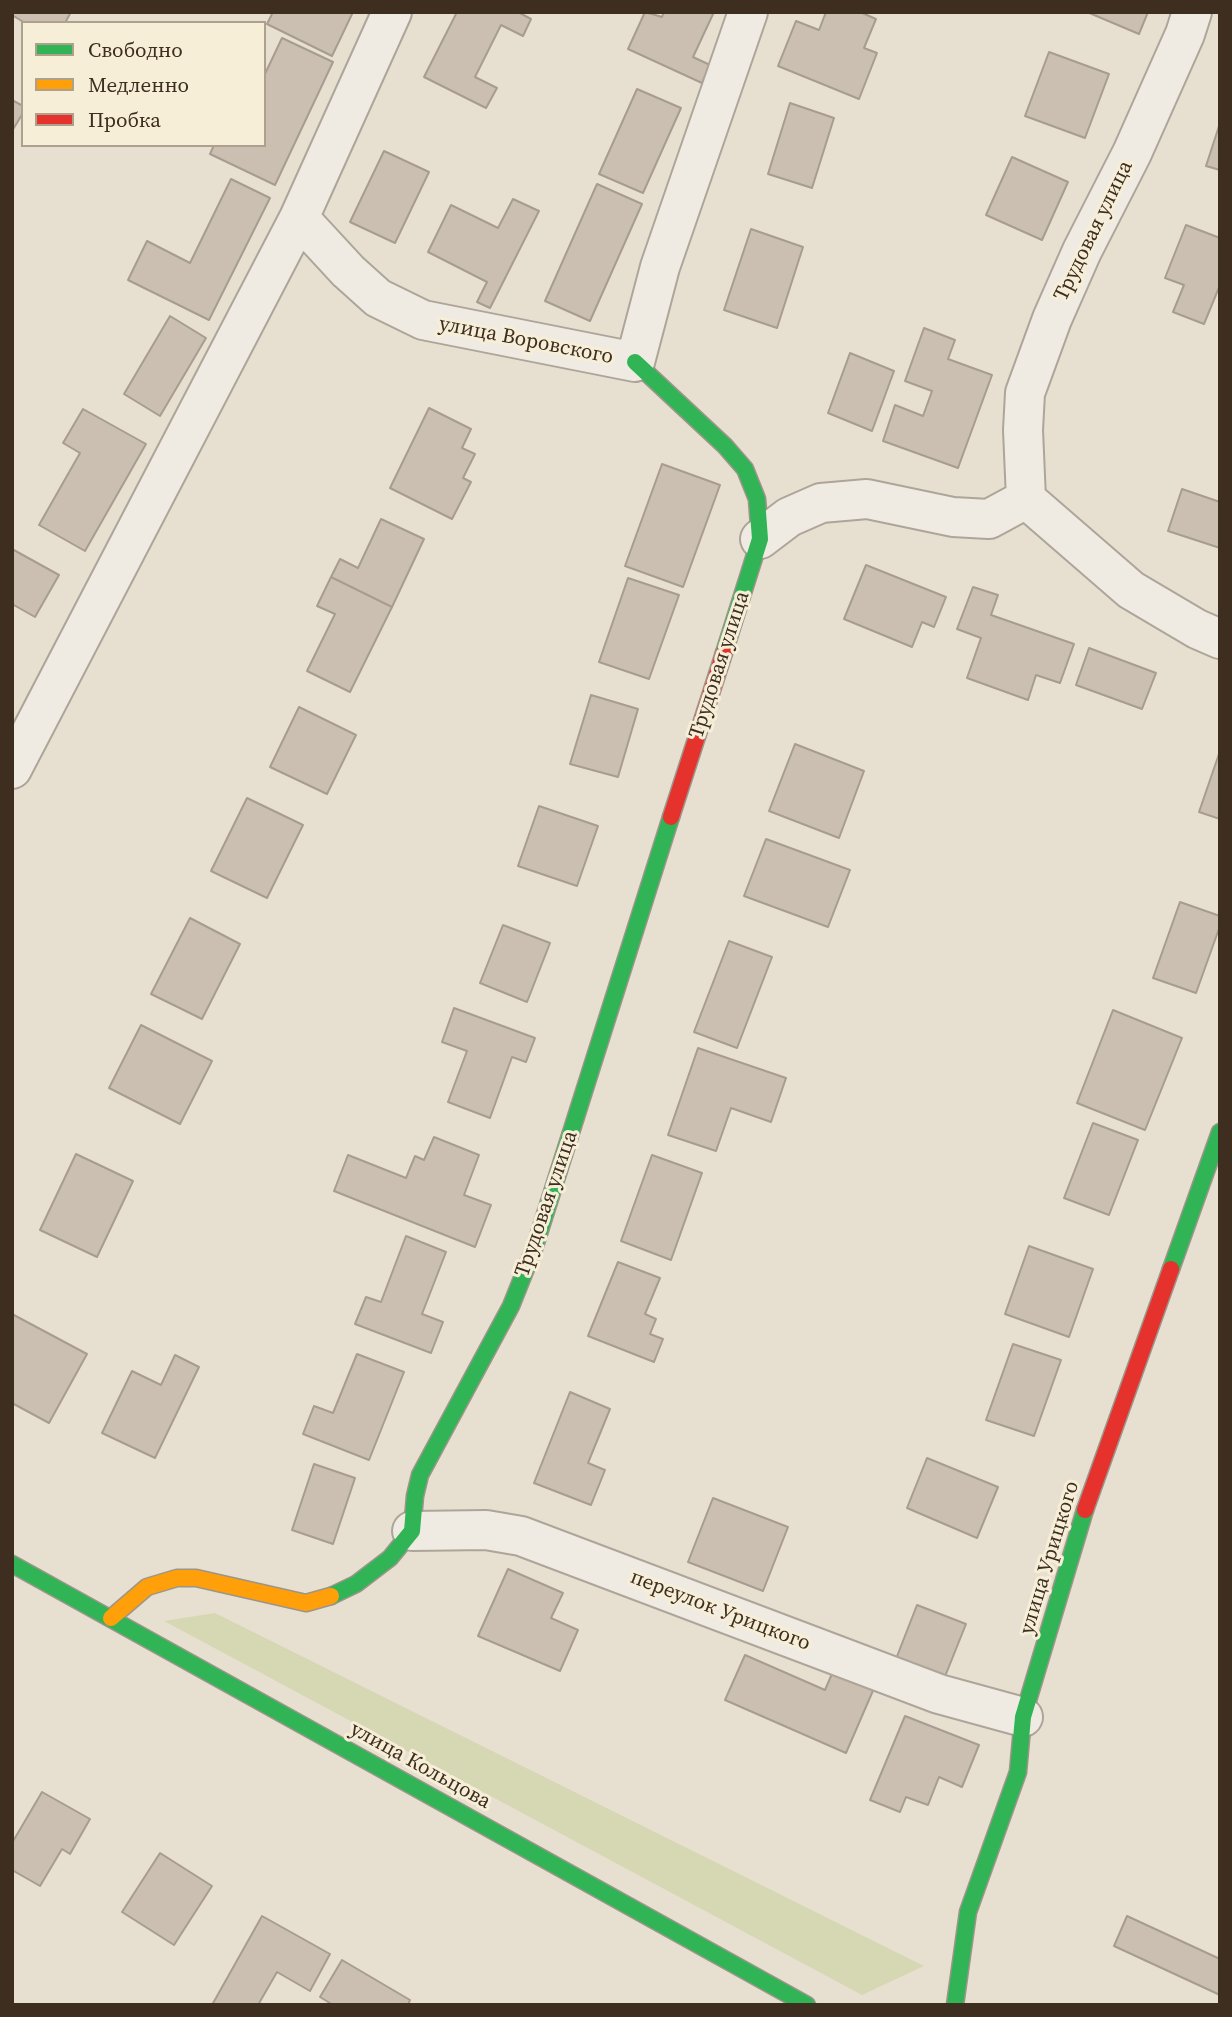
<!DOCTYPE html>
<html>
<head>
<meta charset="utf-8">
<style>
  body { margin:0 }
  #map { position:relative; width:1232px; height:2017px; overflow:hidden; background:#e7e0d1; font-family:"Source Serif 4",serif }
  canvas { display:block }
  .frame { position:absolute; inset:0; border:14px solid #3d2e20; pointer-events:none }
  .legend { position:absolute; left:21px; top:21px; width:245px; height:126px; box-sizing:border-box; background:#f7eed8; border:2px solid #ada18e; margin:0; padding:9px 12px; list-style:none; font-size:21px; color:#3d2e20 }
  .legend li { display:flex; align-items:center; gap:14px; height:35px }
  .legend b { width:35px; border:2px solid #ada18e }
</style>
</head>
<body>
<div id="map">
<canvas width="1232" height="2017"></canvas>
<div class="frame"></div>
<ul class="legend">
<li><b style="height:9px;background:#30b455"></b>Свободно</li>
<li><b style="height:9px;background:#ff9f0a"></b>Медленно</li>
<li><b style="height:9px;background:#e5322d"></b>Пробка</li>
</ul>
</div>
<script>
const c = document.querySelector('canvas').getContext('2d');
c.lineJoin = 'round';
function fill(path, color) { c.fillStyle = color; c.fill(path, 'evenodd'); }
const poly = rows => new Path2D(rows.map(r => 'M' + r).join(''));
function trace(path, color, width, dash) { c.strokeStyle = color; c.lineWidth = width; c.lineCap = dash ? 'butt' : 'round'; c.setLineDash(dash || []); c.stroke(path); }
function label(font, color, halo, rows, align = 'center') {
  c.font = font + ' "Source Serif 4",serif'; c.lineWidth = 6; c.setLineDash([]); c.textBaseline = 'middle'; c.strokeStyle = halo; c.fillStyle = color; for (const [text, x, y, turn = 0] of rows) {
    c.save(); c.translate(x, y); c.rotate((+turn || 0) * Math.PI / 180); c.textAlign = isNaN(turn) ? turn : align; if (halo) c.strokeText(text, 0, 0); c.fillText(text, 0, 0); c.restore();
  }
}
const green = poly([
  [215,1613,924,1966,862,1995,164,1621]
]);
const building = poly([
  [12,12,71,12,65,23,25,23,12,15,12,12],
  [273,12,353,12,332,56,267,24,273,12],
  [457,12,518,12,531,19,523,36,501,25,475,77,497,88,486,108,424,77,457,12],
  [645,12,662,17,664,12,714,12,693,57,710,65,702,83,628,49,645,12],
  [826,12,860,12,876,19,864,48,877,53,859,99,778,66,796,21,819,30,826,12],
  [1087,12,1148,12,1139,34,1087,12],
  [282,38,333,62,275,185,210,154,214,145,264,145,264,76,282,38],
  [1049,52,1109,74,1085,138,1025,116,1049,52],
  [637,89,681,108,643,193,599,174,637,89],
  [12,100,23,106,23,113,12,131,12,100],
  [790,103,834,118,812,188,768,174,790,103],
  [1220,123,1220,170,1206,166,1220,123],
  [384,151,429,172,395,243,350,222,384,151],
  [1012,157,1068,182,1042,240,986,215,1012,157],
  [231,179,270,198,209,320,128,280,147,241,190,263,231,179],
  [597,184,642,204,590,321,545,301,597,184],
  [513,199,539,211,490,308,477,302,487,282,428,252,451,205,498,228,513,199],
  [1186,225,1220,238,1220,285,1204,324,1173,312,1184,285,1165,278,1186,225],
  [751,229,803,247,777,328,724,310,751,229],
  [170,316,206,338,160,416,124,394,170,316],
  [924,328,955,340,948,359,992,375,958,468,883,441,895,405,923,416,932,391,905,381,924,328],
  [850,353,894,371,872,431,828,413,850,353],
  [429,408,471,429,462,448,475,454,463,478,471,482,452,519,390,488,429,408],
  [83,409,146,444,85,551,39,525,80,453,63,443,83,409],
  [662,464,720,485,683,587,625,566,662,464],
  [1182,489,1220,502,1220,548,1168,531,1182,489],
  [381,519,424,539,392,607,331,577,340,559,358,568,381,519],
  [12,549,59,575,35,617,12,604,12,549],
  [866,565,946,597,934,627,922,622,912,647,844,619,866,565],
  [331,577,392,607,350,692,307,671,335,614,317,606,331,577],
  [628,578,679,595,649,679,599,662,628,578],
  [973,587,998,595,991,615,1074,644,1060,683,1036,675,1028,700,967,678,981,638,957,629,973,587],
  [1089,648,1156,673,1142,709,1076,685,1089,648],
  [591,695,638,709,618,777,570,764,591,695],
  [299,707,356,735,327,794,270,767,299,707],
  [795,744,864,771,839,838,769,811,795,744],
  [1220,751,1220,819,1199,812,1220,751],
  [247,798,303,825,267,898,211,871,247,798],
  [539,806,598,826,577,886,518,866,539,806],
  [766,839,850,870,828,927,744,896,766,839],
  [1180,902,1220,916,1220,926,1196,993,1153,978,1180,902],
  [190,918,240,944,202,1019,151,994,190,918],
  [503,925,550,943,527,1002,480,983,503,925],
  [729,941,772,957,737,1048,694,1032,729,941],
  [454,1008,535,1038,526,1062,512,1057,490,1118,448,1102,467,1051,442,1042,454,1008],
  [1113,1010,1182,1038,1145,1130,1077,1103,1113,1010],
  [141,1025,212,1061,180,1124,109,1088,141,1025],
  [698,1048,786,1078,771,1122,731,1108,716,1151,668,1135,698,1048],
  [1093,1123,1138,1140,1109,1215,1064,1198,1093,1123],
  [434,1137,479,1155,464,1195,491,1205,475,1247,334,1191,348,1155,406,1178,415,1156,424,1160,434,1137],
  [76,1154,133,1181,97,1257,40,1230,76,1154],
  [652,1155,702,1173,671,1260,621,1241,652,1155],
  [406,1236,446,1252,422,1314,443,1322,431,1353,355,1324,366,1297,381,1302,406,1236],
  [1029,1246,1093,1269,1069,1337,1005,1314,1029,1246],
  [618,1262,660,1278,645,1314,656,1319,650,1334,663,1339,654,1362,588,1336,618,1262],
  [12,1314,87,1354,49,1423,12,1403,12,1314],
  [1013,1344,1061,1360,1034,1436,986,1420,1013,1344],
  [357,1354,404,1372,369,1460,303,1434,314,1406,333,1413,357,1354],
  [175,1355,199,1367,155,1458,102,1433,132,1371,161,1385,175,1355],
  [570,1392,610,1409,588,1463,605,1470,591,1505,534,1483,570,1392],
  [927,1458,998,1487,977,1538,907,1508,927,1458],
  [314,1464,355,1478,333,1544,292,1530,314,1464],
  [713,1498,788,1527,763,1591,688,1562,713,1498],
  [508,1569,563,1593,551,1618,578,1630,560,1671,478,1636,508,1569],
  [917,1605,966,1624,942,1684,894,1664,917,1605],
  [745,1655,825,1690,834,1669,875,1686,846,1753,725,1700,745,1655],
  [905,1716,979,1745,962,1787,939,1777,928,1805,906,1797,900,1812,870,1800,905,1716],
  [42,1792,90,1819,70,1854,62,1849,40,1886,12,1870,12,1843,42,1792],
  [160,1853,212,1886,174,1945,122,1912,160,1853],
  [262,1916,330,1954,310,1991,277,1972,258,2005,212,2005,262,1916],
  [1127,1916,1220,1959,1220,1995,1114,1946,1127,1916],
  [342,1960,410,2000,408,2005,333,2005,320,1997,342,1960]
]);
const street = poly([
  [299,218,348,271,378,298,423,320,635,362,660,267,748,12],
  [1026,499,1023,430,1025,393,1052,319,1082,251,1132,153,1185,34,1192,12],
  [1026,499,1131,590,1197,629,1220,639],
  [760,539,789,517,821,503,867,499,953,517,989,519,1026,499],
  [12,769,299,218,392,12],
  [412,1531,486,1530,521,1536,939,1694,1023,1717]
]);
const fast = poly([
  [635,362,725,446,745,469,757,499,760,539,724,653],
  [1171,1269,1220,1132],
  [12,1564,807,2005],
  [331,1596,356,1584,390,1558,412,1531,415,1496,420,1475,511,1306,535,1246,671,817],
  [955,2005,968,1912,1018,1772,1023,1717,1085,1510]
]);
const slow = poly([
  [111,1618,147,1587,177,1578,196,1578,306,1603,331,1596]
]);
const jam = poly([
  [671,817,724,653],
  [1085,1510,1171,1269]
]);
const streetNames = [
  ["Трудовая улица",1094,231,-64],
  ["улица Воровского",526,341,11],
  ["Трудовая улица",720,665,-72],
  ["Трудовая улица",547,1204,-71],
  ["улица Урицкого",1050,1558,-73],
  ["переулок Урицкого",720,1611,21],
  ["улица Кольцова",420,1766,29]
];
fill(green, '#d6d7b3');
fill(building, '#cbbfb2');
trace(building, '#a89c90', 2);
trace(street, '#ada599', 42);
trace(fast, '#9c958a', 19);
trace(slow, '#9c958a', 19);
trace(jam, '#9c958a', 19);
trace(street, '#efebe3', 38);
trace(fast, '#30b455', 16);
trace(slow, '#ff9f0a', 16);
trace(jam, '#e5322d', 16);
label('21px', '#3d2e20', '#f7eed8', streetNames);
</script>
</body>
</html>
